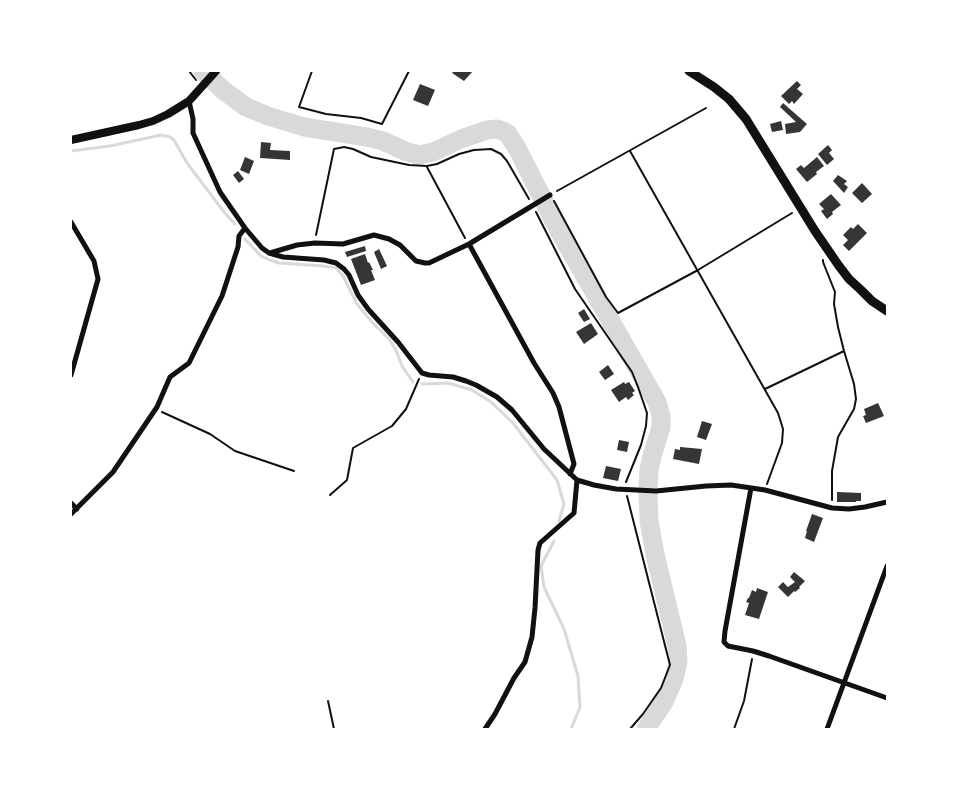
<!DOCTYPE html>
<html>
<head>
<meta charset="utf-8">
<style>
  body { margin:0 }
  #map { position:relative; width:958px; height:800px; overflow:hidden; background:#fff; font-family:Lato,sans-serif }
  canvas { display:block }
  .frame { position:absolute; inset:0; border:72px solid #fff; pointer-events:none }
</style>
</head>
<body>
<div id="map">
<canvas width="958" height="800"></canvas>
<div class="frame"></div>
</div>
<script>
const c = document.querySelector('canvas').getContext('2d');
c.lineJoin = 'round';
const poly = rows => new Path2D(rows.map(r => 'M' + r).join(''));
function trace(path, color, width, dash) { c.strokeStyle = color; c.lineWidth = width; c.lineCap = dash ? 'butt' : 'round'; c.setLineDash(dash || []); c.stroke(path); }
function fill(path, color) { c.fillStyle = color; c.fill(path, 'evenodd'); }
const stream = poly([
  [71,151,110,146,161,135,170,137,174,140,187,163,224,212,235,224],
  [245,239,261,256,270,260,279,263,324,266,336,268,343,276,357,304,372,322,389,339,396,350,402,366,413,382],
  [422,384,448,383,472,390,491,402,513,423,557,480,564,504,559,521],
  [554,541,541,566,544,587,564,629,578,676,580,707,571,729]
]);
const river = poly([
  [203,71,223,90,246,107,268,116,304,127,367,137,383,141,407,152,419,155,433,152,461,139,487,130,497,129,503,131,508,134,517,148,558,229,657,402,661,416,661,427,652,456,649,470,648,490,649,521,655,554,677,646,678,662,674,679,664,702,646,729]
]);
const building = poly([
  [454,71,473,71,464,81,452,73],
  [797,81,801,85,797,89,803,94,794,104,792,101,789,104,781,96],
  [420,84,435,90,428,106,413,100],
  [783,103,807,124,800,132,786,134,785,124,796,122,780,107],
  [781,121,783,130,772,132,770,124],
  [261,142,271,143,270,150,290,151,290,160,260,158],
  [828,145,832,150,829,153,834,159,827,165,818,154],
  [245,157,254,161,249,174,240,170],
  [817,157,824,166,816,172,817,174,807,182,796,169,801,165,804,168],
  [238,171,244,179,239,183,233,175],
  [838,175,847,181,844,184,848,187,844,193,833,181],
  [862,183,872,194,862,203,852,193],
  [831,194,841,205,832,212,833,214,827,219,821,211,824,209,819,204],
  [858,224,867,233,849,251,843,245,848,240,843,235,851,227,853,229],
  [365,246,366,251,347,257,345,252],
  [379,249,387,266,381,269,374,252],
  [365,254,368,263,369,262,373,270,371,270,375,280,361,285,351,259],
  [584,309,590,319,584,322,578,313],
  [591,323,598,334,584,344,576,332],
  [608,365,614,374,605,380,599,372],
  [624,382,625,384,629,382,635,391,632,393,634,395,628,400,626,397,619,402,611,390],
  [878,403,884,416,866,423,863,416,866,415,864,409],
  [702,421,712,424,706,440,697,437],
  [619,440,629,442,627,452,617,450],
  [680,447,702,449,699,464,673,459,675,449,680,450],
  [606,466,621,469,618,481,603,478],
  [837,492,861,493,861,501,856,501,856,502,837,502],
  [812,514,823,518,814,542,805,538,807,531,806,531],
  [794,572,805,581,799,587,800,588,795,592,794,591,788,597,778,587,783,582,788,587,795,582,790,577],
  [757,588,768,592,759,619,745,615,749,603,746,602,748,598,749,598,752,590,756,592]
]);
const path = poly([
  [189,71,196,80],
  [312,71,299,107,326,114,361,118,382,124,409,71],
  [630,151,778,413,783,429,782,443,767,484],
  [427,167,465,238],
  [557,191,706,108],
  [554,201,606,297,618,313,698,270,792,213],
  [536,212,575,289,632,372,638,387,647,413,646,426,641,445,626,482],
  [316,235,334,149,344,147,353,149,371,157,409,165,427,166,437,164,459,154,474,150,491,149,501,154,507,161,529,199],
  [823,260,823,262,835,292,834,304,838,327,844,351,854,384,856,399,854,409,838,437,832,471,832,500],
  [765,389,844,351],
  [162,412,210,434,235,451,294,471],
  [330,495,347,480,353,448,392,426,406,409,419,379],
  [627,496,670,665,661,688,643,714,630,729],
  [328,701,334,729],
  [734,729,744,701,752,659]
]);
const minor = poly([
  [189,101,193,119,193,133,220,192,245,228,262,248,269,253,283,257,324,260,336,263,344,269,349,275,358,295,368,309,398,342,422,373,429,375,453,377,466,381,476,385,497,397,512,410,544,449,577,480,594,485,616,489,656,491,706,486,731,485,765,490,832,508,849,509,865,507,887,502],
  [71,222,94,261,98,279,71,375],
  [469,244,534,363,553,393,559,407,574,464,570,474],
  [270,253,297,245,315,243,343,244,374,235,389,239,400,245,416,261,425,263,429,263,469,244,550,195],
  [751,488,725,631,724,642,728,646,753,651,769,656,887,698],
  [71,503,77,509],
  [71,514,113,472,157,407,170,377,189,363,222,296,238,247,239,236,245,228],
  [485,729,495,714,514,678,525,662,532,637,535,608,538,550,540,543,574,513,577,480],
  [827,729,887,566]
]);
const secondary = poly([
  [71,140,139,125,153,121,168,114,189,101,216,71]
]);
const primary = poly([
  [689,71,714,87,729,99,746,119,815,231,839,266,849,279,861,290,872,301,887,311]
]);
trace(stream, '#d9d9d9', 3);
trace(river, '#d9d9d9', 19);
fill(building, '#353535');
trace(path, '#111', 2);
trace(minor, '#111', 5);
trace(secondary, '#111', 8);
trace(primary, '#111', 9);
</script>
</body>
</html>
